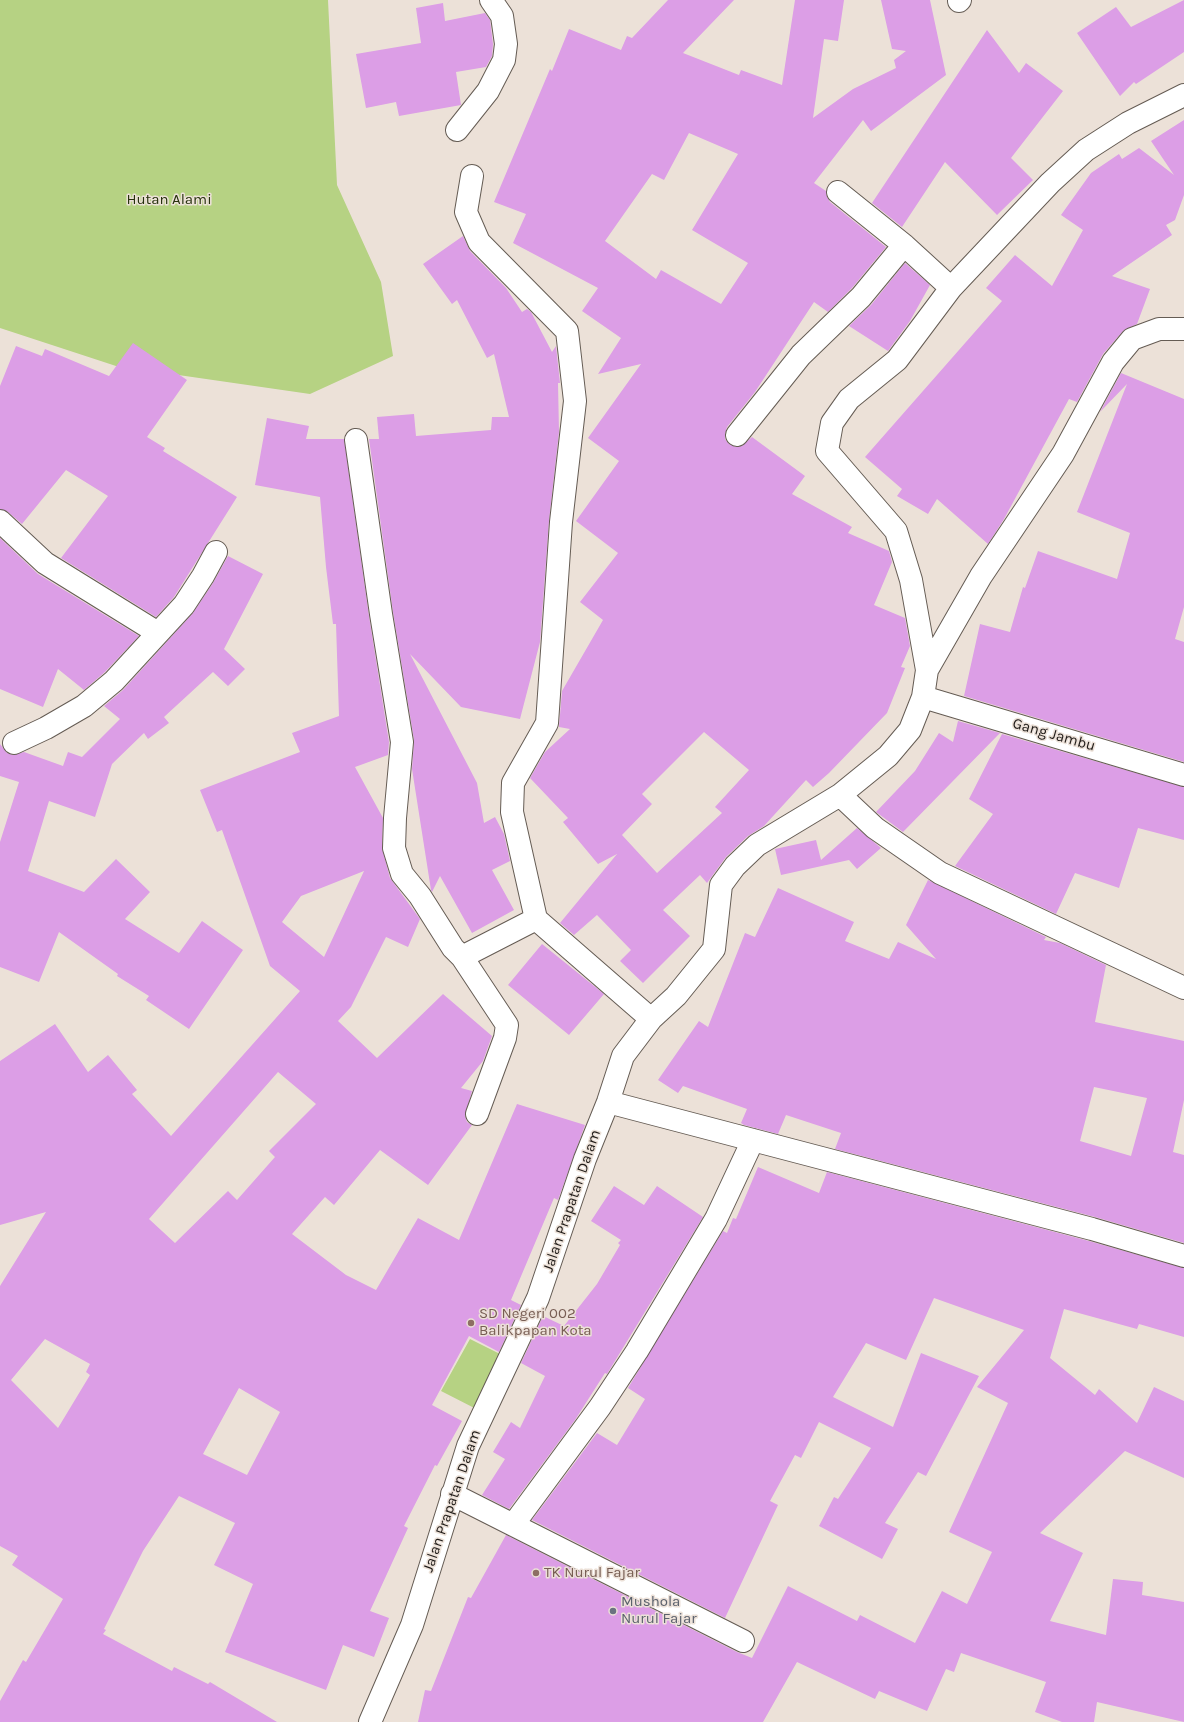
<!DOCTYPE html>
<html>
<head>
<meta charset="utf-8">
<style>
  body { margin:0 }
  canvas { display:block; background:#ece1d8 }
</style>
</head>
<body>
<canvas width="1184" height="1722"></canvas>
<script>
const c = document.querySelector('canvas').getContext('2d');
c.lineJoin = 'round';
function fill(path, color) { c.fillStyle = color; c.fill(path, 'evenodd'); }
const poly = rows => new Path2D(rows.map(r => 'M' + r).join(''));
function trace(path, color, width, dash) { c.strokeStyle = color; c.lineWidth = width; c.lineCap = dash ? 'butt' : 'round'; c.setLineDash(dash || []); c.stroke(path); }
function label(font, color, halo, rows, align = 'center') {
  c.font = font + ' Karla,sans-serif'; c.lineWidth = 3; c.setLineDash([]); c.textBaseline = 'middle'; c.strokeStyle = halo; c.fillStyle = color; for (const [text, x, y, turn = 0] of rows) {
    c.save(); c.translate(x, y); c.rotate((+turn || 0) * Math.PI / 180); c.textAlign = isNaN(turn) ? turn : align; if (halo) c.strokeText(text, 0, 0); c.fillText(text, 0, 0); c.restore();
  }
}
const green = poly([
  [0,0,328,0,337,185,381,282,393,356,310,394,116,366,0,328],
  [470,1339,516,1362,488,1415,441,1391]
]);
const building = poly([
  [668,0,734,0,683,53,739,75,741,70,782,85,795,0,844,0,838,41,824,39,813,118,853,89,896,68,894,60,906,51,892,49,881,0,930,0,946,75,871,131,863,120,814,183,826,191,827,197,830,202,886,247,852,288,828,312,814,302,755,392,727,427,725,434,725,439,729,444,736,447,742,446,752,437,805,476,792,494,852,527,848,533,889,551,892,562,874,605,905,618,910,646,901,667,905,668,887,713,829,773,813,787,806,780,764,826,748,836,726,857,707,883,700,875,663,910,690,936,643,983,620,961,631,950,597,915,574,935,560,923,617,854,598,864,563,822,568,818,530,778,545,752,570,729,559,727,562,691,603,620,580,602,618,553,576,521,619,461,588,438,641,364,598,374,621,338,582,311,598,288,513,243,526,214,494,202,550,69,552,71,569,29,621,50,627,36,632,38],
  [689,133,738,154,692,230,748,263,721,304,661,270,656,279,605,241,652,174,664,180],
  [704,732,749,770,715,807,722,813,657,873,622,835,652,804,642,794],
  [1184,0,1184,52,1136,84,1134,82,1120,96,1077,33,1116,7,1131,27],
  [443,3,445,21,485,13,490,20,493,44,492,56,486,67,456,72,461,105,399,116,396,102,366,108,356,54,421,43,416,8],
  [987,30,1019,73,1026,63,1063,91,1011,158,1033,180,997,215,945,162,902,227,872,203],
  [1184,120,1184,195,1175,220,1166,225,1172,235,1112,276,1150,289,1137,324,1123,331,1103,354,1077,402,1069,399,1004,519,988,544,937,499,928,514,897,496,902,489,865,457,1002,301,986,288,1015,255,1052,286,1083,230,1061,215,1091,173,1119,154,1122,159,1139,148,1174,175,1151,141],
  [463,236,470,251,506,288,522,312,527,309,531,312,552,352,556,346,560,383,558,383,559,432,549,521,540,642,520,719,461,707,410,654,477,783,484,823,495,817,504,834,510,861,492,870,514,910,472,933,440,876,432,892,431,890,412,769,414,740,393,612,369,439,379,439,377,417,414,414,416,436,491,430,492,417,509,417,494,354,487,358,457,300,452,304,423,264],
  [905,263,930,285,910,321,888,351,849,326,871,305],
  [133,343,187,380,147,437,165,448,163,451,237,497,174,597,156,617,61,558,108,496,66,470,22,524,8,512,0,509,0,386,16,346,42,356,45,349,109,376],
  [1121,373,1184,399,1184,607,1175,639,1184,642,1184,762,964,696,980,624,1010,632,1023,587,1025,588,1038,551,1117,579,1130,533,1077,512,1127,384,1100,412],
  [267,418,309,426,306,439,344,439,369,616,389,742,388,755,355,767,383,818,382,848,390,878,420,919,408,947,386,937,351,1007,338,1021,377,1058,443,994,492,1036,483,1061,461,1088,472,1091,465,1116,467,1122,472,1125,428,1185,380,1150,334,1205,325,1197,292,1234,346,1275,376,1290,418,1218,459,1240,517,1104,585,1125,558,1200,554,1198,511,1300,521,1305,499,1352,469,1336,432,1405,462,1421,437,1466,435,1465,404,1526,408,1528,370,1611,389,1618,374,1657,343,1645,326,1690,225,1652,253,1584,214,1565,235,1523,179,1496,143,1551,104,1629,106,1630,103,1634,172,1671,174,1667,208,1684,210,1682,277,1722,0,1722,0,1701,23,1660,26,1662,63,1599,12,1565,18,1556,0,1546,0,1286,46,1212,0,1225,0,1061,55,1024,88,1072,108,1055,137,1090,132,1094,171,1136,300,991,270,966,222,830,217,832,200,790,300,752,292,733,339,716,336,624,333,624,326,567,320,497,255,485],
  [364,871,324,957,282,922,301,896],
  [278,1072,316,1104,269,1151,275,1157,237,1200,228,1191,175,1243,149,1219],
  [45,1339,90,1364,86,1372,90,1375,58,1428,11,1380],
  [239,1388,280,1412,247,1475,203,1454],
  [0,538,38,574,139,636,105,672,84,690,58,669,43,707,0,689],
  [228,556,263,574,224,649,245,669,228,686,213,672,164,717,169,723,148,739,144,733,112,764,95,817,49,801,28,871,84,892,116,859,150,892,125,919,179,953,202,921,243,950,189,1029,146,1000,149,996,117,976,118,974,59,932,39,982,0,967,0,842,19,782,0,776,0,744,7,753,13,755,24,752,63,766,68,752,82,757,120,719,104,706,123,690,193,613,213,583],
  [958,721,1000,733,903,832,876,812,915,771,939,733,953,742],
  [1002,734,1184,787,1184,840,1138,828,1119,888,1075,873,1056,914,955,866,993,814,969,799],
  [857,828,881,848,857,869,849,860,781,875,775,849,816,840,821,860],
  [928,880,1046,937,1044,940,1060,943,1106,965,1095,1022,1184,1041,1184,1100,1173,1152,1184,1155,1184,1243,1095,1217,835,1149,841,1133,786,1115,778,1134,744,1125,741,1123,747,1109,683,1086,678,1093,658,1080,699,1021,708,1027,745,933,755,937,778,888,854,922,845,941,889,959,898,942,936,959,906,925],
  [1094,1087,1147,1098,1131,1156,1080,1141],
  [542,944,604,994,569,1035,508,985],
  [758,1167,819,1193,827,1172,1089,1241,1184,1268,1184,1337,1139,1324,1137,1329,1064,1309,1050,1358,1095,1395,1099,1389,1137,1423,1154,1387,1184,1401,1184,1478,1125,1451,1040,1533,1083,1553,1050,1621,1106,1635,1113,1579,1143,1582,1142,1595,1184,1602,1184,1722,1097,1702,1094,1722,1062,1722,1035,1712,1046,1682,961,1653,954,1672,946,1669,927,1711,879,1691,875,1699,797,1662,763,1722,418,1722,425,1690,431,1691,468,1597,471,1598,506,1535,737,1652,752,1658,788,1586,857,1621,860,1615,915,1643,942,1591,967,1604,992,1552,949,1532,1008,1403,977,1387,1024,1330,934,1298,906,1360,866,1343,833,1397,893,1427,921,1353,979,1376,926,1476,918,1472,885,1523,898,1529,882,1559,819,1526,834,1497,838,1499,871,1448,819,1422,801,1458,795,1455,770,1501,778,1505,725,1618,532,1520,597,1433,617,1445,645,1399,628,1388,723,1231,727,1233,733,1218,736,1219],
  [614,1186,644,1205,657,1186,703,1217,607,1374,605,1373,575,1420,509,1509,482,1495,505,1459,493,1452,511,1422,520,1428,545,1376,521,1363,543,1316,564,1326,597,1284,620,1245,618,1243,621,1240,591,1221]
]);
const minor = poly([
  [959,1,960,0],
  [457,130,488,91,504,60,506,44,502,16,491,0],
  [472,176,466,212,479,242,567,331,575,401,561,522,547,723,513,783,512,812,536,919,651,1019],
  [838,192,904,245,951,288],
  [737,435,801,355,861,297,904,245],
  [356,440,381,614,402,742,395,818,394,848,402,874,420,896,453,948,462,957,536,919],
  [0,521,45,563,158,633],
  [927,670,981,576,1063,454,1113,362,1132,339,1159,329,1184,329],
  [923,697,1184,775],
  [14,743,46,728,84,706,114,681,184,605,203,576,216,552],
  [840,795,875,828,940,873,1184,988],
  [462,957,507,1025,505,1038,477,1114],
  [608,1102,1092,1229,1184,1256],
  [452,1494,743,1641],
  [513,1525,600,1407,637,1351,716,1219,753,1140],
  [370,1722,412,1625,468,1446,538,1298,585,1159,608,1102,623,1056,651,1019,676,996,714,949,721,885,735,866,757,845,840,795,888,756,910,730,923,697,927,670,911,580,896,531,827,451,832,423,849,399,897,360,951,288,1050,183,1086,150,1128,123,1184,95]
]);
const markers = [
  [471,1323,4,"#8d6e63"],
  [536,1573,4,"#8d6e63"],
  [613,1611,4,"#6b7280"]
];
const parkNames = [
  ["Hutan Alami",169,200]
];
const streetNames = [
  ["Gang Jambu",1054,735,16],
  ["Jalan Prapatan Dalam",572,1201,-71],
  ["Jalan Prapatan Dalam",452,1501,-71]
];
const educationNames = [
  ["SD Negeri 002",479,1314],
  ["Balikpapan Kota",479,1331],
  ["TK Nurul Fajar",544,1573]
];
const worshipNames = [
  ["Mushola",621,1602],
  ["Nurul Fajar",621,1619]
];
fill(green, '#b6d283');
fill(building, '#dc9ee6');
trace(minor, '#655c54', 24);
trace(minor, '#fff', 22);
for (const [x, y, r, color] of markers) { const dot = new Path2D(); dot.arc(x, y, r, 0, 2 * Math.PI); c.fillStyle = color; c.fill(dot); trace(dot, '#ece1d8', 1.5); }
label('15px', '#26310c', '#ece1d8', parkNames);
label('15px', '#1f1b18', '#ece1d8', streetNames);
label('15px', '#785e54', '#ece1d8', educationNames, 'left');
label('15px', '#5b616d', '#ece1d8', worshipNames, 'left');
</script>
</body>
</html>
